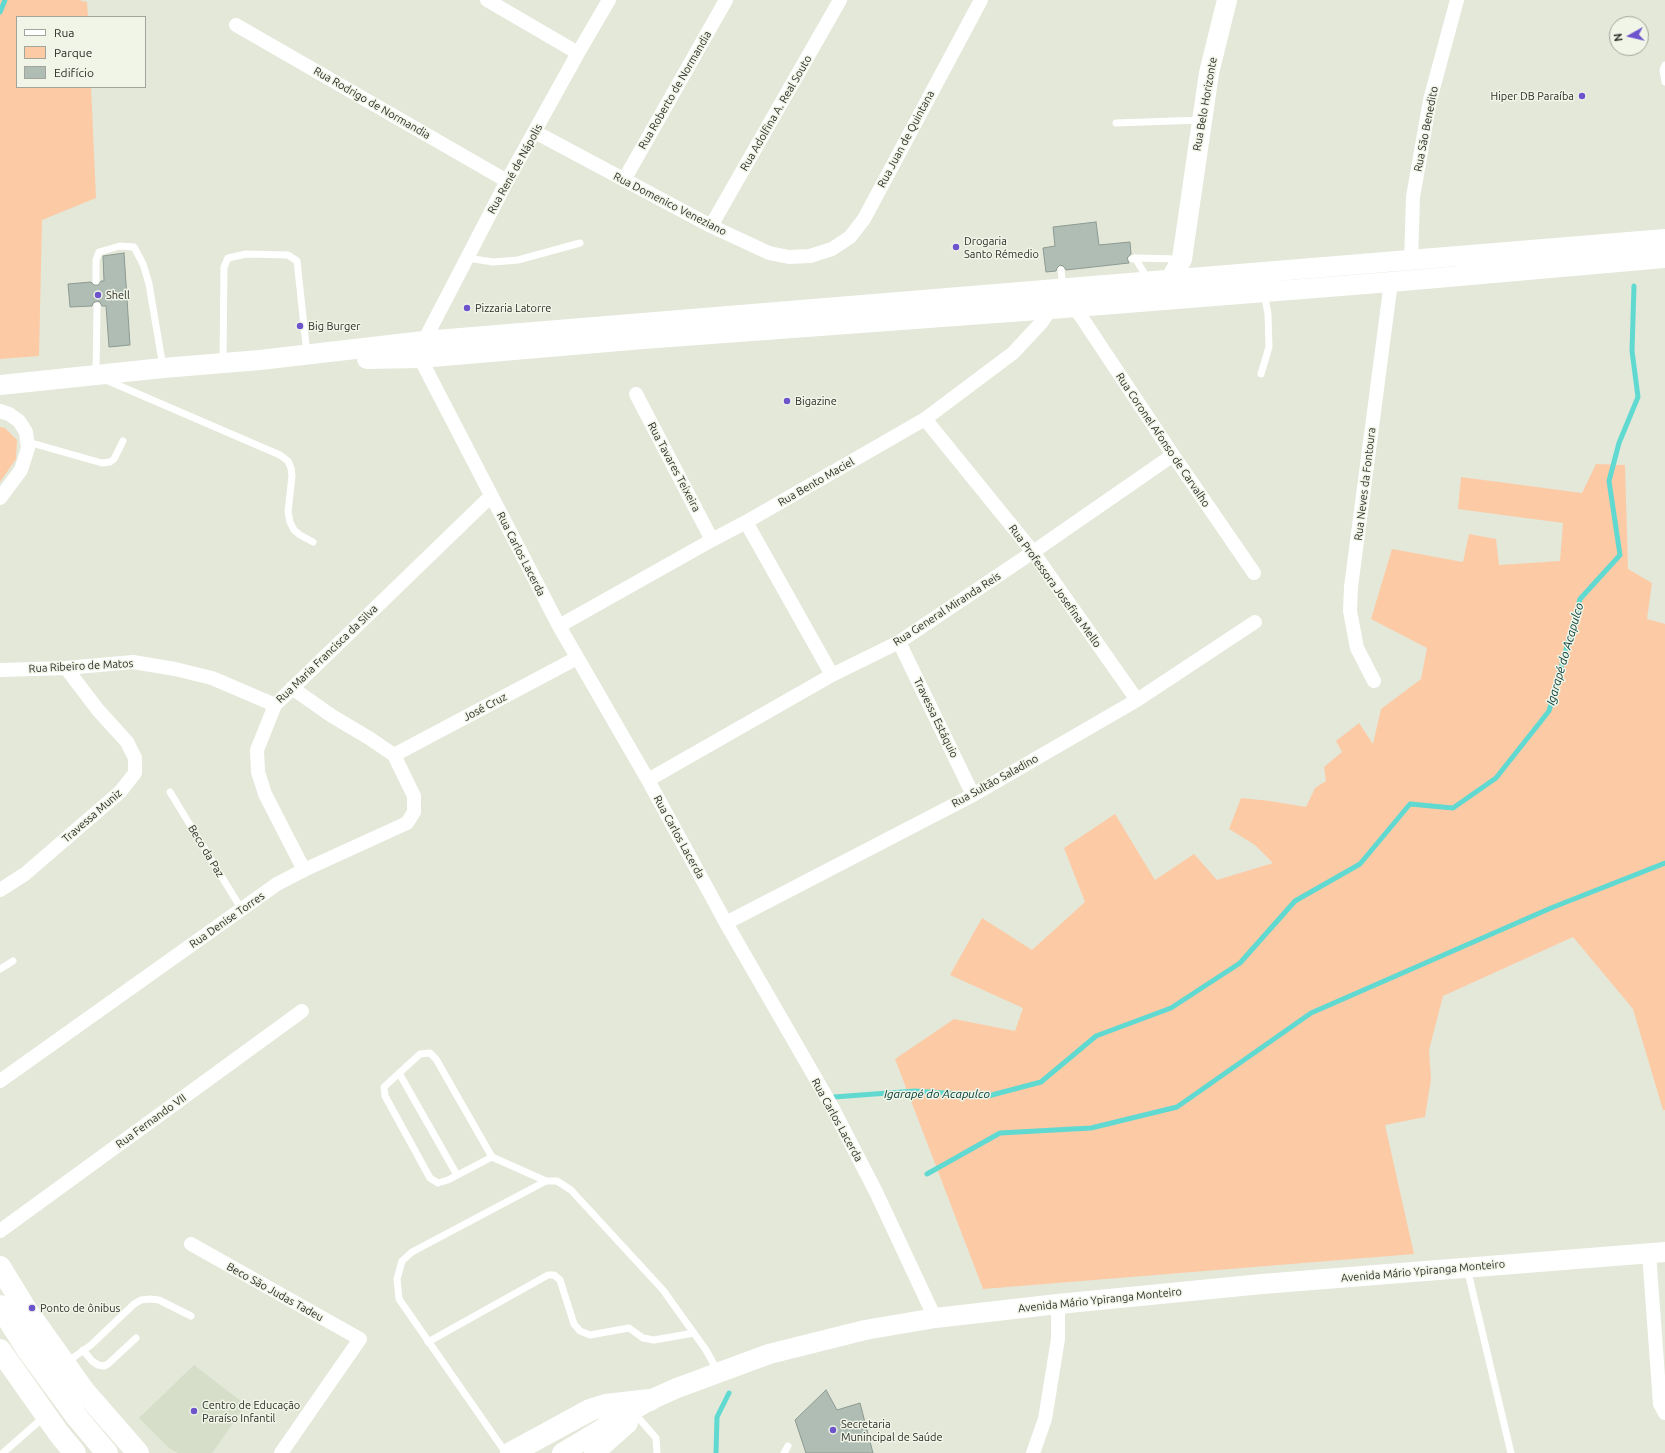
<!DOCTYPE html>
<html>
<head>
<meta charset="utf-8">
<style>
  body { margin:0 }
  #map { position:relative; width:1665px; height:1453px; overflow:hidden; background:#e3e8d9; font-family:Ubuntu,sans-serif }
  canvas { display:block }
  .legend { position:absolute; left:16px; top:16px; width:130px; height:72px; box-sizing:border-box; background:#f0f5e7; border:1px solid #a2a59b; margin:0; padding:5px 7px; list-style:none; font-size:12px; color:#2c2e29 }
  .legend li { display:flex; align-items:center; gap:8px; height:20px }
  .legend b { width:20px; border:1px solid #a2a59b }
  .north { position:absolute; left:1609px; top:16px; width:40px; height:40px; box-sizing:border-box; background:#f0f5e7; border:1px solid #a2a59b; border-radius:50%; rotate:262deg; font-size:11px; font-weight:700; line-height:16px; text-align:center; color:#2c2e29 }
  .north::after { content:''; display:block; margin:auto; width:14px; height:18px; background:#6d54cd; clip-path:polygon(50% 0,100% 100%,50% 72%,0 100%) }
</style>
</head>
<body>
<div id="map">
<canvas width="1665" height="1453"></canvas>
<ul class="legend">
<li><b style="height:5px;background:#fff"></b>Rua</li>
<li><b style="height:11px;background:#fdcaa6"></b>Parque</li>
<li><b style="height:11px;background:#afbdb4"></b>Edifício</li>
</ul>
<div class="north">N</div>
</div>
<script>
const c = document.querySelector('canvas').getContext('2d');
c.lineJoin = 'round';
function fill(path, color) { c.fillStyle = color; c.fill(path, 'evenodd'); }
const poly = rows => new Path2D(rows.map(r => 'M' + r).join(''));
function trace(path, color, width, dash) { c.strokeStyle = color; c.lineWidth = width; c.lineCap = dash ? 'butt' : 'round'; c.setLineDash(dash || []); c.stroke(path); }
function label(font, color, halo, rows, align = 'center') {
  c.font = font + ' Ubuntu,sans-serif'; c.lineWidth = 3; c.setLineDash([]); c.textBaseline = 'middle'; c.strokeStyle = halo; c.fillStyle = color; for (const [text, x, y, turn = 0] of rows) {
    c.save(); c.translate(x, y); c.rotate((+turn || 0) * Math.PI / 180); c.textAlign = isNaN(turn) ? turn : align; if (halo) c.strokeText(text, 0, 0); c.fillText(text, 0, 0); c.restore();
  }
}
const built = poly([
  [194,1365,246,1405,212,1453,178,1453,169,1448,139,1418]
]);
const green = poly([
  [0,0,78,0,87,2,88,17,17,17,17,87,91,87,96,198,42,220,39,356,0,359],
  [0,427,5,428,17,440,16,459,0,482],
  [1596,464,1625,465,1628,569,1652,583,1647,619,1665,624,1665,1110,1663,1110,1633,1009,1573,937,1443,996,1429,1050,1431,1079,1425,1117,1385,1125,1414,1254,983,1289,895,1059,954,1019,1015,1031,1023,1008,950,975,982,918,1032,950,1085,902,1064,848,1115,814,1155,880,1194,854,1217,880,1273,863,1255,845,1229,829,1241,798,1270,801,1306,807,1315,788,1326,781,1324,767,1342,752,1336,741,1359,723,1373,744,1381,709,1421,679,1427,648,1371,619,1392,549,1463,562,1469,534,1496,539,1499,565,1560,561,1563,523,1458,509,1461,477,1582,493]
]);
const stream = poly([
  [0,12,5,0],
  [834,1097,915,1091,988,1096,1041,1082,1096,1036,1171,1008,1240,963,1295,901,1360,864,1410,804,1453,808,1496,778,1549,711,1580,599,1620,555,1609,481,1619,443,1638,397,1632,351,1634,286],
  [927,1174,1000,1133,1091,1128,1177,1107,1311,1013,1551,908,1665,863],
  [716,1453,717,1417,729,1393]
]);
const building = poly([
  [1096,222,1099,245,1130,242,1131,254,1127,258,1129,263,1066,270,1063,266,1060,265,1057,268,1056,271,1046,272,1043,248,1055,246,1053,227,1096,222],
  [124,253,130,345,109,347,106,306,102,306,100,302,97,301,93,303,92,306,70,307,68,284,91,282,94,285,98,285,101,281,104,281,103,256,124,253],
  [826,1390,837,1410,860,1403,873,1453,806,1453,795,1420,826,1390]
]);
const lane = poly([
  [1665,65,1663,70,1665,82],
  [1116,123,1202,120],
  [467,258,493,262,518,260,580,243],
  [1135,258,1180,259],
  [1132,259,1135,258,1148,279],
  [1061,270,1063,288],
  [96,281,96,260,99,252,120,246,134,247,143,264,149,284,163,367],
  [223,362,224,267,228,258,246,254,288,255,297,261,307,354],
  [96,374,97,306],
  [1261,374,1269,347,1268,314,1264,292],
  [106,380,280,455,288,461,291,468,292,476,288,512,290,522,294,530,300,535,313,542],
  [28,442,102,463,110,462,114,459,123,441],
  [170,792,242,910],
  [0,969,13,961],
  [399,1073,457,1175],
  [492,1157,448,1180,438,1183,430,1178,385,1096,384,1087,420,1054,430,1053,436,1059,492,1157,546,1181],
  [1467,1268,1511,1453],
  [428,1342,548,1275,554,1275,560,1280,574,1324,580,1331,590,1335,629,1328,643,1338,654,1340,694,1333],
  [83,1350,92,1361,98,1365,104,1366,108,1364,136,1338],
  [67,1362,91,1345,134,1304,141,1300,150,1299,159,1300,191,1316],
  [636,1415,656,1438,657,1453],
  [3,1453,45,1416],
  [506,1453,399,1299,397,1279,402,1261,412,1252,546,1181,557,1181,571,1190,663,1290,706,1350,718,1372],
  [784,1453,788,1446]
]);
const street = poly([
  [487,0,578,53],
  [236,25,507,181],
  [535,132,711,226,769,253,789,257,810,256,832,249,850,237,864,219,981,0],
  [624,180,726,0],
  [711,226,840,0],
  [1411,261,1413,197,1430,100,1457,0],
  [1074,306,1173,455,1254,573],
  [424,341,507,181,578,53,609,0],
  [420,358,559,626,648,780,726,923,831,1105,876,1192,935,1318],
  [636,394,712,540],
  [0,411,9,414,19,421,26,432,28,448,21,470,0,498],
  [925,419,1033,552,1137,700],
  [746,522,832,675],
  [559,626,712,540,746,522,925,419,1013,353,1041,323,1051,309],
  [899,642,973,795],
  [0,670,66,668,133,662,175,669,212,678,275,705],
  [1374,681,1357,648,1350,611,1351,587,1391,282],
  [394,755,577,658],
  [648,780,832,675,899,642,1033,552,1173,455],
  [304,870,265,794,258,772,257,750,275,705,491,496],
  [0,890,25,874,120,792,135,773,135,758,127,742,98,710,66,668],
  [726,923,973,795,1137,700,1255,622],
  [0,1081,277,884,304,870,407,823,414,812,414,796,394,755,369,738,332,716,292,688],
  [0,1231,302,1011],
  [191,1244,360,1339,281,1453],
  [1649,1253,1660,1404,1665,1413],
  [1033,1453,1045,1419,1058,1339,1058,1304]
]);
const secondary = poly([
  [1170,280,1182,259,1209,73,1227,0],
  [367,359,420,358,643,339,1051,309,1391,282,1665,258],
  [0,385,163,368,260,360,424,341,1665,239],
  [562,1453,650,1400,677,1388,769,1354,865,1330,935,1318,1058,1304,1262,1284,1665,1252],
  [594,1453,628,1423]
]);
const primary = poly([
  [0,1267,27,1311,84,1391,138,1453],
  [0,1306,27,1349,76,1416,107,1453],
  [0,1350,60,1435,75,1453],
  [511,1453,590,1410,606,1405,650,1400]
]);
const markers = [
  [1582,96,4,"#6d54cd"],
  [956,247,4,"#6d54cd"],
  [98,295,4,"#6d54cd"],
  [467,308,4,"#6d54cd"],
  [300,326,4,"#6d54cd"],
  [787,401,4,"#6d54cd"],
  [32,1308,4,"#6d54cd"],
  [194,1411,4,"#6d54cd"],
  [833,1430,4,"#6d54cd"]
];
const streetNames = [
  ["Rua Roberto de Normandia",675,90,-60],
  ["Rua Rodrigo de Normandia",372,103,30],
  ["Rua Belo Horizonte",1205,104,-80],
  ["Rua Adolfina A. Real Souto",776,113,-60],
  ["Rua São Benedito",1426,129,-79],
  ["Rua Juan de Quintana",906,139,-62],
  ["Rua René de Nápolis",515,169,-61],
  ["Rua Domenico Veneziano",670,204,27],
  ["Rua Coronel Afonso de Carvalho",1163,440,56],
  ["Rua Tavares Teixeira",674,467,62],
  ["Rua Bento Maciel",816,482,-30],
  ["Rua Neves da Fontoura",1365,484,-83],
  ["Rua Carlos Lacerda",521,554,63],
  ["Rua Professora Josefina Mello",1055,586,54],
  ["Rua General Miranda Reis",947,609,-33],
  ["Rua Maria Francisca da Silva",327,654,-44],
  ["Rua Ribeiro de Matos",81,666,-3],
  ["José Cruz",485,707,-28],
  ["Travessa Estáquio",936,718,64],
  ["Rua Sultão Saladino",995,781,-29],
  ["Travessa Muniz",92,816,-41],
  ["Rua Carlos Lacerda",679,837,61],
  ["Beco da Paz",206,851,59],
  ["Rua Denise Torres",227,920,-35],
  ["Rua Carlos Lacerda",837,1120,61],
  ["Rua Fernando VII",151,1121,-36],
  ["Avenida Mário Ypiranga Monteiro",1423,1271,-5],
  ["Beco São Judas Tadeu",275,1292,29],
  ["Avenida Mário Ypiranga Monteiro",1100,1300,-6]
];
const poiNames = [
  ["Hiper DB Paraíba",1574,96,"right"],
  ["Drogaria",964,241],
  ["Santo Rémedio",964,254],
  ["Shell",106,295],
  ["Pizzaria Latorre",475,308],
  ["Big Burger",308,326],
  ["Bigazine",795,401],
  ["Ponto de ônibus",40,1308],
  ["Centro de Educação",202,1405],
  ["Paraíso Infantil",202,1418],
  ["Secretaria",841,1424],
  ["Munincipal de Saúde",841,1437]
];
const waterNames = [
  ["Igarapé do Acapulco",1565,654,-74],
  ["Igarapé do Acapulco",937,1094]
];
fill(built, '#d6ddc8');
fill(green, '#fdcaa6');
trace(stream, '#60d9d1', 5);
fill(building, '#afbdb4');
trace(building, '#8d9a91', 1);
trace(lane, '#fff', 7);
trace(street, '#fff', 14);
trace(secondary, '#fff', 20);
trace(primary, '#fff', 22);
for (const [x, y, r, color] of markers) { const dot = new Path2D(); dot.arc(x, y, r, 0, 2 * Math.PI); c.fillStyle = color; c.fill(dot); trace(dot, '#f0f5e7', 1.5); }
label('11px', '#2c2e29', '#f0f5e7', streetNames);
label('11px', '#2c2e29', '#f0f5e7', poiNames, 'left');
label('italic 12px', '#003a37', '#f0f5e7', waterNames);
</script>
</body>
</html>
